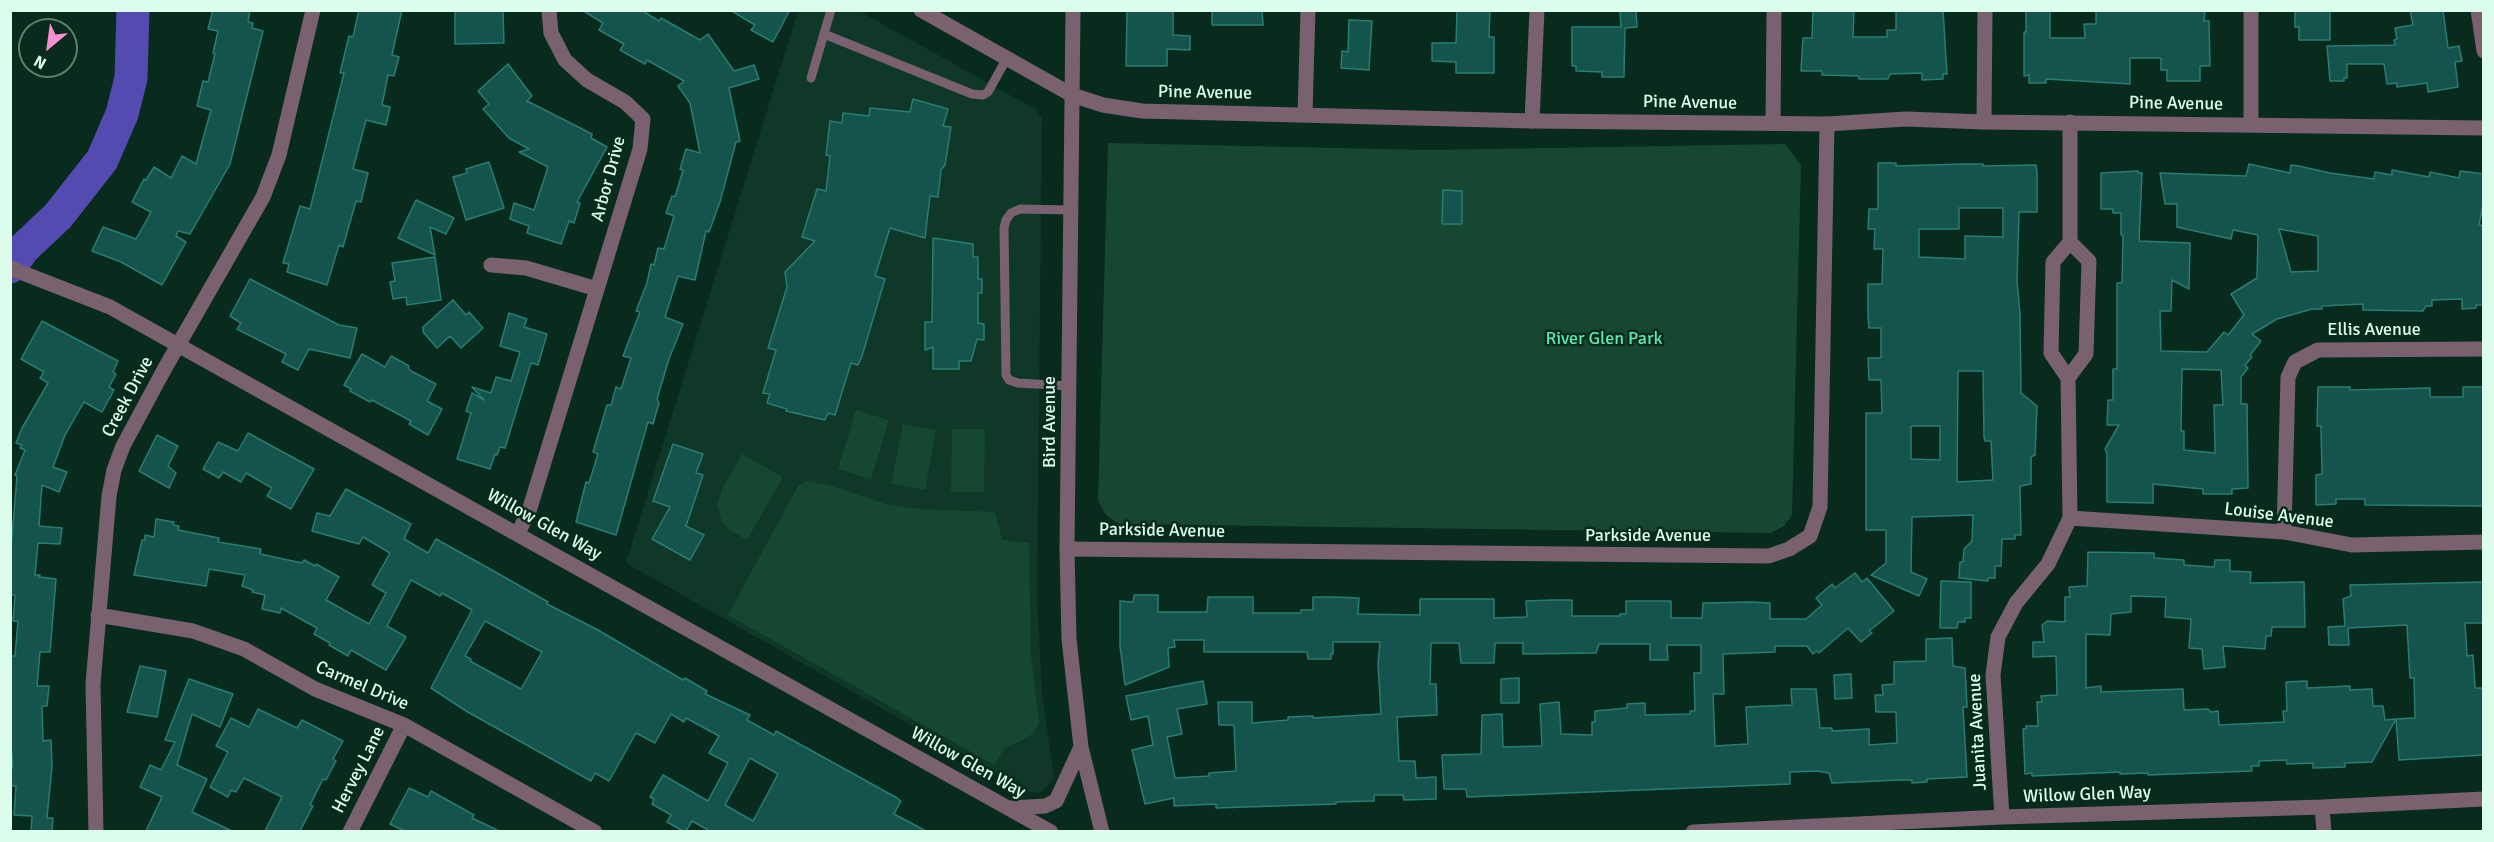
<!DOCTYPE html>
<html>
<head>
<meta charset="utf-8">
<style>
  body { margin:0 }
  #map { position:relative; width:2494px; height:842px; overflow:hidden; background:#082b1d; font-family:Signika,sans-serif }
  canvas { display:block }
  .frame { position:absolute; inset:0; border:12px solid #dcfdec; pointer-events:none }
  .north { position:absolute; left:18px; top:18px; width:60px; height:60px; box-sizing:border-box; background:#082b1d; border:2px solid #5d7f70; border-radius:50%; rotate:209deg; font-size:16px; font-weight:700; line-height:24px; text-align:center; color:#dcfdec }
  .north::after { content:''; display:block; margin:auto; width:21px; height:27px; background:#f690d0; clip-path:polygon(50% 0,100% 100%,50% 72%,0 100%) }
</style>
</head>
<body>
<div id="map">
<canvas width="2494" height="842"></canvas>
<div class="frame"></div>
<div class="north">N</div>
</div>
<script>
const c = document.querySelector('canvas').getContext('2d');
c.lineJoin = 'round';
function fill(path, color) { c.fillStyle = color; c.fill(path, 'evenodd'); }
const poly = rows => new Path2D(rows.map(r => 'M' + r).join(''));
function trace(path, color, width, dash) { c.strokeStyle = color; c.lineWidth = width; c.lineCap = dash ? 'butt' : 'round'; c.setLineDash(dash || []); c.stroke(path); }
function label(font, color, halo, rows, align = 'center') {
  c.font = font + ' Signika,sans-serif'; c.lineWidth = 5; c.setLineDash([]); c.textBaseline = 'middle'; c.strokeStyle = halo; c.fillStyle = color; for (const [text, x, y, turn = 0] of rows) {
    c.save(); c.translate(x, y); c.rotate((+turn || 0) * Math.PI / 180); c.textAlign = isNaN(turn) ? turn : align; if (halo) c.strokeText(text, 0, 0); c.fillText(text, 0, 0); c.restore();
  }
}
const built = poly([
  [798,11,859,11,1035,109,1042,118,1037,597,1042,692,1054,779,1040,793,1029,792,626,563]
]);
const green = poly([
  [1108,143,1429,150,1785,144,1801,165,1792,515,1784,526,1771,533,1119,524,1106,515,1098,501],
  [856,410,889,420,871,479,838,469],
  [903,424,936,430,925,490,891,484],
  [952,429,985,429,984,492,951,492],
  [742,454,783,477,747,540,730,530,722,522,717,505,722,489],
  [806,481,829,485,886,504,918,509,995,512,1002,540,1029,543,1031,656,1039,722,1036,729,1030,736,1004,749,994,765,728,615,798,486]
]);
const river = poly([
  [10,267,23,249,58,216,102,160,122,114,131,78,133,10]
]);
const building = poly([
  [213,10,250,10,248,22,253,23,252,28,263,31,230,164,190,234,178,231,176,236,186,242,162,285,121,262,92,251,103,227,136,239,151,212,132,202,144,179,146,180,154,167,171,178,182,156,196,164,211,110,197,106,203,81,208,82,215,54,213,53,218,31,208,29,213,10],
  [359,10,402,10,392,55,399,57,394,76,388,75,382,105,390,107,386,125,366,120,353,169,368,173,361,202,356,201,343,247,339,245,327,285,287,272,289,264,283,263,300,206,310,209,344,73,340,73,349,36,353,37,359,10],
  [455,10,503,10,504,43,455,44,455,10],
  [582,10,641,10,659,21,661,18,700,40,708,34,734,71,754,65,759,79,729,88,740,141,736,142,720,202,709,232,706,231,695,280,678,276,665,317,683,324,669,359,657,399,659,403,653,424,648,422,616,535,576,522,586,482,589,483,598,454,593,452,607,405,611,405,616,387,621,389,631,358,623,356,640,312,636,311,647,283,651,264,654,265,658,248,664,249,674,216,666,213,672,196,675,197,683,170,680,169,686,149,700,153,690,103,678,86,684,81,647,60,645,64,620,50,624,44,599,30,603,23,582,10],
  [730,10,790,10,773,42,751,30,755,25,730,10],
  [1127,10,1173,10,1173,35,1190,36,1190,50,1167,49,1167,66,1126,66,1127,10],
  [1212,10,1262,10,1263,25,1212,25,1212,10],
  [1457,10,1490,10,1489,37,1494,37,1494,73,1456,73,1456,62,1432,61,1432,43,1456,43,1457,10],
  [1620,10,1636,10,1637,27,1625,28,1624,77,1602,77,1602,72,1576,71,1576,66,1572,66,1572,27,1621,27,1620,10],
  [1813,10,1854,10,1853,37,1887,37,1887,30,1896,30,1896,10,1943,10,1947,74,1943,74,1943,79,1922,80,1922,73,1890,74,1888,79,1859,79,1859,76,1822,75,1822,71,1801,71,1803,38,1812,38,1813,10],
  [2026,10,2050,10,2050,38,2085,38,2084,24,2096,24,2096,10,2205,10,2204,21,2209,21,2210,66,2200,66,2200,81,2167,81,2167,70,2161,70,2161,58,2130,58,2130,84,2046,79,2046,83,2029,83,2029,75,2024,76,2024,32,2026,32,2026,10],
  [2330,10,2330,40,2299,40,2299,27,2295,27,2295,11,2330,10],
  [2410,10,2443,10,2448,48,2459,46,2462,61,2455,62,2458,87,2428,92,2427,83,2397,87,2397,83,2387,84,2384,64,2347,64,2347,78,2344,78,2344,81,2330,81,2327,46,2395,45,2394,40,2397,39,2395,28,2413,25,2410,10],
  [1349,20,1372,21,1369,70,1341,68,1342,51,1348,52,1349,20],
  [508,64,532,96,527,101,592,134,591,138,607,147,577,202,580,203,574,223,569,221,561,244,527,233,529,226,510,219,514,203,534,210,548,167,519,152,529,149,509,138,483,109,489,104,478,91,508,64],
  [913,99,948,109,943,126,951,127,945,165,941,170,938,197,930,196,925,238,890,228,875,276,885,279,862,356,858,365,851,363,835,415,828,413,825,420,786,411,787,409,767,403,770,394,763,393,776,350,768,348,787,287,785,272,815,241,802,237,817,189,826,191,830,156,826,155,830,121,842,123,843,113,869,116,870,108,910,112,913,99],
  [489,162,504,208,466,220,453,177,467,173,466,169,489,162],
  [1878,163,1896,163,1896,166,1964,164,1983,164,1983,166,2036,165,2037,172,2037,212,2019,212,2017,281,2020,314,2021,393,2037,406,2035,455,2031,457,2031,484,2020,486,2021,535,2015,535,2015,539,2002,539,2001,566,1995,566,1995,578,1988,578,1988,581,1959,578,1960,562,1963,562,1964,549,1972,541,1973,515,1912,517,1911,572,1927,579,1919,596,1871,575,1886,563,1886,530,1866,530,1866,413,1882,413,1881,380,1869,380,1868,358,1881,358,1881,328,1869,328,1868,316,1868,284,1882,284,1883,249,1874,249,1875,229,1868,229,1869,209,1878,209,1878,163],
  [1959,208,2003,208,2003,237,1965,236,1965,259,1919,257,1919,229,1959,229,1959,208],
  [1958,371,1983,371,1984,437,1985,441,1991,441,1993,480,1957,482,1958,371],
  [1911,426,1940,426,1940,460,1911,459,1911,426],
  [2249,164,2290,173,2291,165,2299,166,2330,173,2374,179,2375,172,2392,175,2392,170,2429,177,2430,172,2459,178,2460,171,2484,174,2484,200,2479,225,2484,226,2484,305,2476,305,2476,308,2462,309,2462,299,2432,300,2432,306,2426,306,2423,311,2363,310,2363,304,2322,306,2322,309,2312,309,2277,319,2252,334,2261,341,2250,355,2252,357,2245,365,2248,368,2241,377,2241,404,2247,404,2248,488,2232,489,2232,494,2203,494,2203,489,2153,484,2153,503,2107,502,2107,454,2105,449,2119,425,2107,425,2108,400,2113,400,2113,369,2117,369,2117,283,2122,283,2123,235,2121,235,2121,213,2113,213,2113,209,2101,209,2101,173,2138,171,2138,173,2142,173,2139,241,2190,243,2189,289,2172,280,2171,311,2160,311,2161,351,2207,352,2224,332,2228,335,2244,315,2231,294,2257,278,2258,235,2233,230,2231,239,2177,227,2177,204,2165,204,2160,173,2246,176,2249,164],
  [2279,229,2318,236,2318,271,2291,272,2279,229],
  [2182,369,2221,370,2223,405,2214,405,2215,453,2184,450,2184,431,2181,431,2182,369],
  [1443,190,1462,191,1462,224,1442,224,1443,190],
  [416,200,454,218,446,234,430,227,435,255,398,238,416,200],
  [933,238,973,244,973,257,978,257,978,279,982,279,982,293,978,293,978,323,984,324,984,340,977,339,971,361,959,361,959,369,933,369,933,347,925,350,925,322,932,322,933,238],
  [435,257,441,300,407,305,406,297,393,299,390,282,395,281,392,263,435,257],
  [250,279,339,325,357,328,350,358,309,349,298,370,282,362,286,354,237,329,241,323,230,316,250,279],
  [453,300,466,315,469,312,483,328,461,348,450,336,437,348,423,332,423,327,453,300],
  [509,313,527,319,524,327,547,334,538,365,531,363,505,448,500,447,497,455,495,454,490,469,457,459,471,413,466,411,472,393,484,400,472,387,491,393,496,377,511,381,520,352,500,346,509,313],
  [42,321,118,361,113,372,116,374,109,387,114,390,102,412,84,402,65,435,53,467,67,472,59,492,42,485,39,526,62,528,60,544,38,543,35,575,40,575,39,577,56,579,50,652,40,652,37,686,49,686,47,706,42,706,43,741,51,740,52,766,47,818,53,818,52,831,31,831,32,816,14,815,16,786,10,786,10,768,13,768,10,734,10,656,15,656,18,621,13,621,15,595,10,595,10,560,17,476,15,475,25,450,20,448,22,445,16,443,22,428,48,383,40,378,44,372,21,359,42,321],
  [362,354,385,367,391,356,409,366,408,368,411,371,436,384,427,401,442,409,428,435,409,424,411,421,372,400,370,402,350,391,351,389,344,385,362,354],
  [2318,387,2350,387,2350,390,2430,388,2430,397,2463,397,2463,387,2484,387,2484,506,2365,505,2365,499,2336,499,2336,504,2316,505,2316,475,2322,474,2321,426,2317,426,2318,387],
  [248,433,314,469,291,509,267,496,272,488,246,473,241,482,223,472,219,478,203,469,218,442,238,451,248,433],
  [157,435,178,446,168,466,176,473,169,488,139,471,157,435],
  [673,444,703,454,696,473,703,475,686,526,704,535,690,560,652,539,670,507,653,501,673,444],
  [346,489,411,524,404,539,428,553,436,539,490,569,548,602,547,604,598,630,683,680,685,678,707,691,705,694,750,715,747,720,774,735,776,731,897,798,901,801,894,814,926,831,710,831,692,821,686,831,683,831,667,822,671,815,652,804,654,799,650,797,663,775,708,801,728,763,709,753,719,736,686,718,684,722,671,714,655,743,636,733,609,781,595,773,591,781,466,711,431,688,472,610,442,593,440,596,411,580,387,626,406,637,386,670,351,650,348,656,329,645,330,643,314,634,317,628,281,608,280,613,262,609,265,595,252,592,253,590,242,586,245,575,209,569,206,586,134,575,142,540,145,540,145,535,154,537,156,519,174,522,173,525,179,526,178,530,219,538,218,542,261,549,260,554,302,563,304,560,315,566,316,564,339,577,326,600,369,624,386,593,372,585,390,553,363,537,359,544,312,531,317,513,330,516,346,489],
  [485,621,542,652,521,689,470,661,471,659,465,656,485,621],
  [750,758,778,774,753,821,725,805,750,758],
  [2088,552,2154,553,2154,558,2184,560,2184,565,2214,567,2215,560,2230,560,2230,571,2251,572,2250,583,2304,582,2305,627,2272,627,2271,636,2266,636,2265,649,2223,646,2225,667,2204,669,2202,649,2189,648,2191,619,2165,617,2166,597,2131,596,2131,612,2111,614,2110,635,2086,634,2086,688,2101,686,2101,692,2183,689,2184,710,2208,709,2211,712,2218,711,2219,725,2284,722,2283,711,2287,711,2286,682,2307,681,2307,688,2350,686,2350,690,2372,689,2373,706,2383,706,2385,720,2396,719,2372,762,2345,763,2345,767,2313,768,2313,763,2287,764,2286,760,2259,761,2259,766,2251,766,2252,771,2148,775,2148,773,2120,774,2120,772,2032,776,2032,773,2025,774,2023,729,2026,729,2026,726,2038,726,2037,702,2042,702,2041,696,2057,695,2056,656,2033,657,2033,642,2044,642,2042,625,2047,621,2065,622,2065,597,2070,597,2069,587,2087,586,2088,552],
  [1855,573,1862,582,1867,578,1894,611,1869,631,1872,633,1861,642,1848,628,1819,653,1817,651,1813,654,1807,646,1775,646,1775,652,1723,654,1724,694,1713,694,1715,746,1748,744,1746,707,1792,705,1791,689,1816,689,1820,728,1832,728,1832,731,1869,729,1869,745,1897,743,1896,712,1876,712,1875,695,1883,695,1882,685,1894,684,1894,662,1926,661,1926,639,1952,638,1953,666,1965,668,1967,707,1963,707,1967,777,1927,779,1927,782,1912,783,1912,780,1899,780,1832,783,1829,773,1817,771,1790,772,1790,784,1467,797,1466,789,1444,789,1442,755,1481,754,1482,715,1502,714,1503,747,1542,746,1540,704,1559,702,1561,734,1592,735,1592,722,1595,722,1595,711,1627,708,1627,704,1645,703,1645,715,1690,714,1690,711,1695,711,1694,673,1701,673,1701,645,1667,645,1668,660,1650,660,1650,644,1599,644,1596,653,1523,654,1523,643,1495,643,1494,663,1461,663,1459,643,1431,643,1430,684,1436,684,1437,715,1397,717,1399,761,1415,761,1416,778,1436,777,1436,799,1404,800,1403,795,1374,795,1374,801,1336,802,1336,804,1216,808,1216,804,1174,806,1174,798,1145,804,1132,750,1153,745,1148,716,1131,720,1126,696,1203,681,1207,704,1177,709,1182,734,1167,737,1175,778,1209,776,1209,773,1236,771,1234,725,1219,725,1218,702,1252,702,1252,723,1288,720,1288,717,1313,716,1313,718,1381,714,1378,664,1380,642,1333,642,1333,654,1331,654,1331,659,1308,659,1307,652,1204,652,1204,640,1174,640,1175,647,1168,648,1169,667,1125,685,1120,646,1120,601,1133,602,1134,595,1158,595,1158,612,1207,612,1208,597,1253,597,1253,613,1301,613,1301,610,1313,610,1313,597,1334,597,1359,598,1358,614,1420,615,1420,599,1494,599,1494,618,1527,617,1526,601,1552,600,1572,600,1572,616,1620,616,1620,614,1626,614,1626,601,1671,601,1671,618,1702,618,1703,603,1751,602,1770,603,1770,619,1806,619,1822,605,1816,598,1832,584,1835,588,1855,573],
  [1941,581,1971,582,1971,618,1965,618,1965,622,1958,622,1957,628,1940,628,1941,581],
  [2484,582,2484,623,2465,623,2467,656,2473,655,2475,688,2484,688,2484,755,2399,760,2396,719,2415,718,2414,678,2410,678,2407,625,2348,628,2349,645,2329,645,2328,627,2345,626,2343,599,2351,596,2350,585,2484,582],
  [140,666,166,671,157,717,127,712,140,666],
  [1851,674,1852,698,1835,699,1834,675,1851,674],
  [1519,678,1519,703,1501,703,1501,679,1519,678],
  [189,679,233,694,220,727,192,714,177,765,207,779,192,812,232,831,146,831,162,797,140,787,150,765,161,770,175,742,165,740,189,679],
  [258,709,297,728,302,720,343,741,333,759,336,761,326,780,323,779,310,805,313,806,300,831,265,831,282,797,244,778,236,792,231,790,228,797,210,787,228,752,216,746,231,718,249,727,258,709],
  [409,788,428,797,431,791,474,815,472,818,499,831,404,831,390,824,409,788]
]);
const service = poly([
  [824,34,972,94,983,95,988,92,1007,58],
  [811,78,831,10],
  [1069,386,1018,383,1009,380,1006,375,1004,228,1006,220,1011,213,1020,209,1071,210]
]);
const minor = poly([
  [921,10,1072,95],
  [2478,10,2484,51],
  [1305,114,1308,10],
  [1532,121,1537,10],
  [1984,122,1985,10],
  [1773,123,1774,10],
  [2251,124,2251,10],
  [491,265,526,268,597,289],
  [2068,378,2086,354,2089,261,2070,242],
  [2070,518,2284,532,2352,545,2484,542],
  [2284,532,2288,377,2295,362,2318,350,2484,349],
  [518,533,529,511,640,149,643,119,625,102,587,80,565,60,551,33,549,10],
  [1067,549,1769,556,1789,549,1810,536,1820,507,1827,124],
  [98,615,193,631,244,649,315,689,404,725,595,832],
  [2322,807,2324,832],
  [2002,817,1993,675,1998,637,2016,603,2048,564,2070,518,2068,378,2051,353,2053,262,2070,242,2070,122],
  [96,832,93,684,109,496,114,470,123,446,165,368,263,197,279,155,313,10],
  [350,832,404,725],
  [1693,832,2002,817,2322,807,2484,799]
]);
const tertiary = poly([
  [1073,10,1067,549,1069,639,1081,747,1102,832],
  [1072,95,1103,105,1142,111,1532,121,1827,124,1906,119,1984,122,2484,128],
  [10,268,110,307,160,335,1051,832],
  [1011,808,1045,806,1056,801,1081,747]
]);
const streetNames = [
  ["Pine Avenue",1205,93,1],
  ["Pine Avenue",1690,103,1],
  ["Pine Avenue",2176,104,1],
  ["Arbor Drive",609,179,-75],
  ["Ellis Avenue",2374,330],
  ["Creek Drive",128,397,-62],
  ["Bird Avenue",1050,422,-90],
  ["Louise Avenue",2279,516,7],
  ["Willow Glen Way",544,525,29],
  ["Parkside Avenue",1162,531,1],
  ["Parkside Avenue",1648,536],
  ["Carmel Drive",362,686,23],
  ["Juanita Avenue",1978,732,-93],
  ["Willow Glen Way",968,763,29],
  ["Hervey Lane",359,770,-63],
  ["Willow Glen Way",2087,795,-2]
];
const parkNames = [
  ["River Glen Park",1604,339]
];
fill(built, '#0f3828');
fill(green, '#154733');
trace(river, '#544bb0', 33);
fill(building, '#14544c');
trace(building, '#2a7d72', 1.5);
trace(service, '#79616f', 9);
trace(minor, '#79616f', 15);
trace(tertiary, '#79616f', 15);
label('18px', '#dcfdec', '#082b1d', streetNames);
label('18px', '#5ceaaf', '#082b1d', parkNames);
</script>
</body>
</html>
